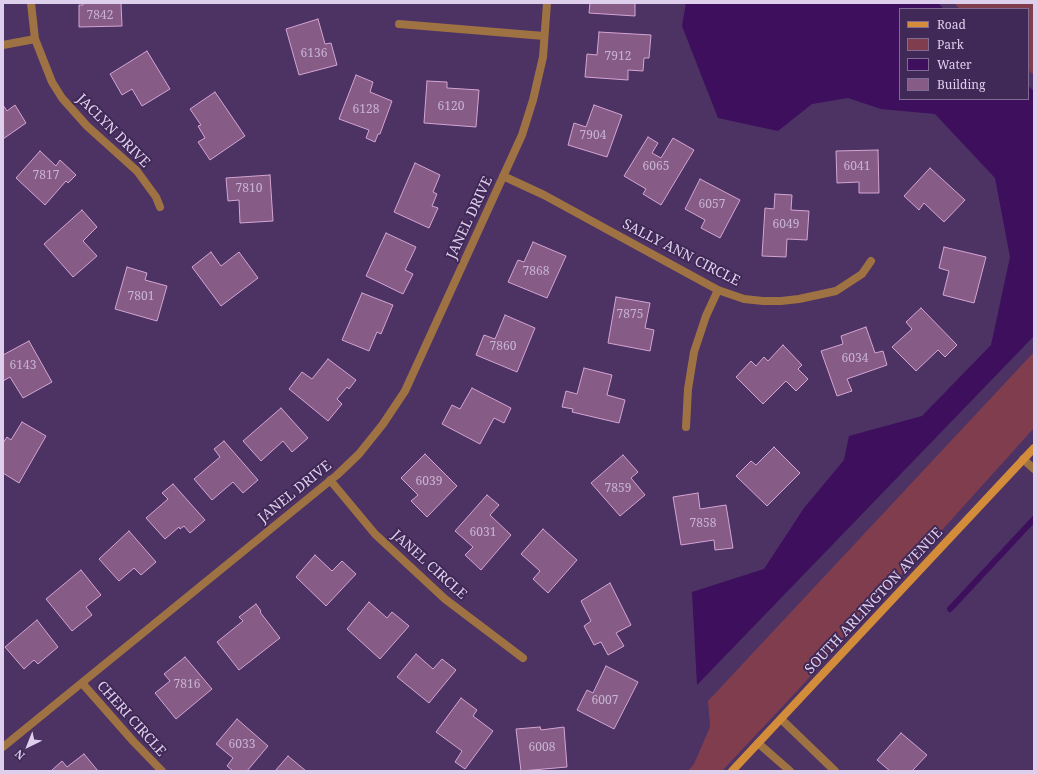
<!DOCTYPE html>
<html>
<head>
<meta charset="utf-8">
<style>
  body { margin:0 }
  #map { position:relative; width:1037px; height:774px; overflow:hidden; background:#4c3363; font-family:"Noto Serif",serif }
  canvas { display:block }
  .frame { position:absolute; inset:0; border:4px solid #ded0ed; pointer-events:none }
  .legend { position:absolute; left:899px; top:8px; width:130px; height:92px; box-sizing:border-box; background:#412957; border:1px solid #806c93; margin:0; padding:5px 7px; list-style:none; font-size:12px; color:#ded0ed }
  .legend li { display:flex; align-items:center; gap:8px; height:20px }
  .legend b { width:20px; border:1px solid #806c93 }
  .north { position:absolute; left:8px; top:726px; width:40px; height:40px; -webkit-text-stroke:3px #412957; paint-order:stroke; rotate:223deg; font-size:11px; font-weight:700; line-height:16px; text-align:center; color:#ded0ed }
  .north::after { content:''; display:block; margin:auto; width:14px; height:18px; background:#ded0ed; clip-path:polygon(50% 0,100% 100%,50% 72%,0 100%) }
</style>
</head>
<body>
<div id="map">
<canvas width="1037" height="774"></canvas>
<div class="frame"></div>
<ul class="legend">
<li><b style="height:5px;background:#d38c3a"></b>Road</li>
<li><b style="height:11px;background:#803d4d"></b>Park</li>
<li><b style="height:11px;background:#3d0f5d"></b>Water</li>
<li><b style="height:11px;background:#865b86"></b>Building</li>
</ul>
<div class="north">N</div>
</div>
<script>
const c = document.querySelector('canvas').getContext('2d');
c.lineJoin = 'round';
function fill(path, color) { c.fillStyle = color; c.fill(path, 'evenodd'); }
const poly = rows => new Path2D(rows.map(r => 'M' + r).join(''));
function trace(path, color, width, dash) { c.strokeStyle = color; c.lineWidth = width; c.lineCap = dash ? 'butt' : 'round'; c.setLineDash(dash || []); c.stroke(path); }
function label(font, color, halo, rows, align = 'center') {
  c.font = font + ' "Noto Serif",serif'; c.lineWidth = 4; c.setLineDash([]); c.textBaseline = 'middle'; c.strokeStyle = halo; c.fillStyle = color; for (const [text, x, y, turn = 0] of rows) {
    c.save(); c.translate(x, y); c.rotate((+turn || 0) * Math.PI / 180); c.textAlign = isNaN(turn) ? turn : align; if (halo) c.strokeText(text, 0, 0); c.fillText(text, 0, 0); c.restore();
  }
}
const green = poly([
  [954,3,1034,3,1034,75,1028,70,1028,9,960,9],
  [1034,352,1034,428,798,690,722,771,688,771,694,764,710,727,708,701]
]);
const water = poly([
  [686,3,938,3,944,9,900,9,900,99,1028,99,1028,86,1034,91,1034,336,697,685,692,592,764,569,804,508,844,460,849,436,922,416,991,345,1010,257,995,178,935,114,881,109,848,98,812,104,778,131,718,118,682,26]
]);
const stream = poly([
  [950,609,1034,519]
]);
const building = poly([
  [83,3,121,3,122,26,79,27,79,5,83,5,83,3],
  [590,3,635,3,635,16,589,13,590,3],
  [318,19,325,44,331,43,337,65,299,75,286,29,318,19],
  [599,32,651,35,649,58,644,58,643,71,628,70,628,80,585,77,587,54,597,55,599,32],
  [147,51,170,89,142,106,132,89,122,95,110,74,147,51],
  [356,75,373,82,370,92,392,101,380,134,378,134,375,142,366,138,369,130,339,119,356,75],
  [427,81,447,82,447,88,479,90,476,127,424,123,427,81],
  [215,92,245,136,210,160,198,142,205,138,198,126,201,125,190,109,215,92],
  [3,105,7,111,15,105,26,123,3,139,3,105],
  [594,105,622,115,607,157,568,145,574,123,586,127,594,105],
  [648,137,658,143,652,153,661,158,673,138,694,150,661,205,643,194,646,189,624,176,648,137],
  [878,150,879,193,859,193,859,182,837,183,836,151,878,150],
  [40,151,56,166,60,160,76,175,68,183,66,181,45,205,16,178,40,151],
  [415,163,440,175,433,192,437,194,432,206,438,208,429,228,394,212,415,163],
  [930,168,965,200,944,222,924,203,919,210,904,196,930,168],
  [270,175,273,221,240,223,239,200,228,201,226,178,270,175],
  [700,179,740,200,720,238,701,228,705,220,685,209,700,179],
  [775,194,792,195,791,210,809,211,807,240,787,239,786,257,762,256,765,208,774,209,775,194],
  [82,210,97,227,83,241,97,256,73,277,44,244,82,210],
  [386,233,416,247,405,270,413,274,403,294,366,276,386,233],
  [533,242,566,256,547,298,508,282,518,260,524,262,533,242],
  [944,247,986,257,974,303,943,295,949,271,939,268,944,247],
  [211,252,221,266,239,252,258,278,221,306,192,267,211,252],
  [127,267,147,273,145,280,167,286,157,321,115,309,127,267],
  [362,293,393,305,381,334,377,332,369,351,342,340,362,293],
  [616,297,650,303,645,328,654,330,650,351,608,343,616,297],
  [921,308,957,345,945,357,938,350,916,371,892,347,912,329,906,322,921,308],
  [505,315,535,328,517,372,476,355,484,335,495,339,505,315],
  [866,327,875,353,883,351,887,365,847,379,852,391,837,396,821,351,843,344,841,336,866,327],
  [29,341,52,382,23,398,10,377,3,381,3,355,29,341],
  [783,345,802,365,798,369,808,379,796,391,786,381,763,404,736,377,751,361,756,366,764,357,768,361,783,345],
  [328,359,356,380,349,389,347,387,337,399,342,404,328,421,289,389,302,372,312,379,328,359],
  [584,368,612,375,607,395,625,400,619,423,572,412,573,409,562,407,566,391,577,394,584,368],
  [472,388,511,408,504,423,494,418,480,444,442,424,452,405,460,409,472,388],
  [281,408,308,438,292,452,283,441,261,461,243,441,281,408],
  [22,422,46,436,19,483,3,473,3,443,7,437,11,440,22,422],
  [224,441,258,480,243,493,233,482,212,500,194,479,220,457,214,449,224,441],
  [774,447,800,473,767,506,736,476,751,461,756,465,774,447],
  [425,454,457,486,427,517,411,501,418,495,401,478,425,454],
  [623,455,638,472,631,478,645,495,620,516,591,483,623,455],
  [173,484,205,520,190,533,184,526,180,529,179,527,165,539,146,518,168,499,162,493,173,484],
  [698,493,700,509,726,505,733,548,715,550,714,540,681,545,673,497,698,493],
  [487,495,499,505,490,515,511,535,481,570,465,555,473,547,455,531,487,495],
  [543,529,577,560,548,593,533,579,540,571,521,554,543,529],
  [129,531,156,562,141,575,134,568,119,581,99,559,129,531],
  [315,555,332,571,342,561,356,574,326,606,296,577,315,555],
  [81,570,101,595,86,607,92,615,72,631,46,599,81,570],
  [610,583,631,625,616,633,624,646,608,655,601,642,594,645,584,626,591,621,581,601,610,583],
  [369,602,387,618,392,612,409,626,380,659,347,629,369,602],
  [256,604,261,611,260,612,280,638,239,670,217,642,243,621,239,617,256,604],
  [37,620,58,647,38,664,34,660,24,669,5,647,37,620],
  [416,654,433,669,442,659,456,670,429,703,397,677,416,654],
  [185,657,212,689,176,719,155,693,170,681,164,674,185,657],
  [606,666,638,682,614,729,577,710,587,690,593,693,606,666],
  [461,698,477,710,473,716,493,731,465,769,455,762,462,751,436,732,461,698],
  [237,719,268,746,247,771,233,771,227,766,233,758,216,744,237,719],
  [540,727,541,730,564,727,567,767,521,771,516,729,540,727],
  [901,733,927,755,912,771,890,771,877,760,901,733],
  [84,754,98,771,51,771,62,761,67,767,84,754],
  [288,756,306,771,275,771,288,756]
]);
const lane = poly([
  [1023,459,1034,469]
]);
const street = poly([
  [31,3,35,39,52,82,62,98,87,126,137,171,156,197,160,207],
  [399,24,544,36],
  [3,45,35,39],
  [503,176,544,195,718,290,744,299,763,301,781,301,799,299,836,291,862,274,871,261],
  [686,427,688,389,694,352,706,316,718,290],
  [330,480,375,534,445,599,523,658],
  [82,683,133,741,162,771],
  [781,719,835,771],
  [758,743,790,771],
  [3,747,337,475,359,454,383,424,405,391,522,135,533,100,543,57,547,3]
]);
const secondary = poly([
  [732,771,1034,448]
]);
const numberNames = [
  ["7842",100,16],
  ["6136",314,54],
  ["7912",618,57],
  ["6120",451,107],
  ["6128",366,110],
  ["7904",593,136],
  ["6065",656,167],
  ["6041",857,167],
  ["7817",46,176],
  ["7810",249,189],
  ["6057",712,205],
  ["6049",786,225],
  ["7868",536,272],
  ["7801",141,297],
  ["7875",630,315],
  ["7860",503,347],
  ["6034",855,359],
  ["6143",23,366],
  ["6039",429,482],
  ["7859",618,489],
  ["7858",703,524],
  ["6031",483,533],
  ["7816",187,685],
  ["6007",605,701],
  ["6033",242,745],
  ["6008",542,748]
];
const streetNames = [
  ["JACLYN DRIVE",113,131,45],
  ["JANEL DRIVE",470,218,-65],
  ["SALLY ANN CIRCLE",681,253,27],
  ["JANEL DRIVE",295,492,-39],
  ["JANEL CIRCLE",429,565,42],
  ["SOUTH ARLINGTON AVENUE",874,601,-47],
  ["CHERI CIRCLE",131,719,48]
];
fill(green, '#803d4d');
fill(water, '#3d0f5d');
trace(stream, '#3d0f5d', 6);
fill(building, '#865b86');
trace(building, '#d4a5d3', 1);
trace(lane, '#9f7243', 8);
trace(street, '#9f7243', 8);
trace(secondary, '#d38c3a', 8);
label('12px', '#c8b3d3', null, numberNames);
label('14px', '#ded0ed', '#412957', streetNames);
</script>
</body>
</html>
